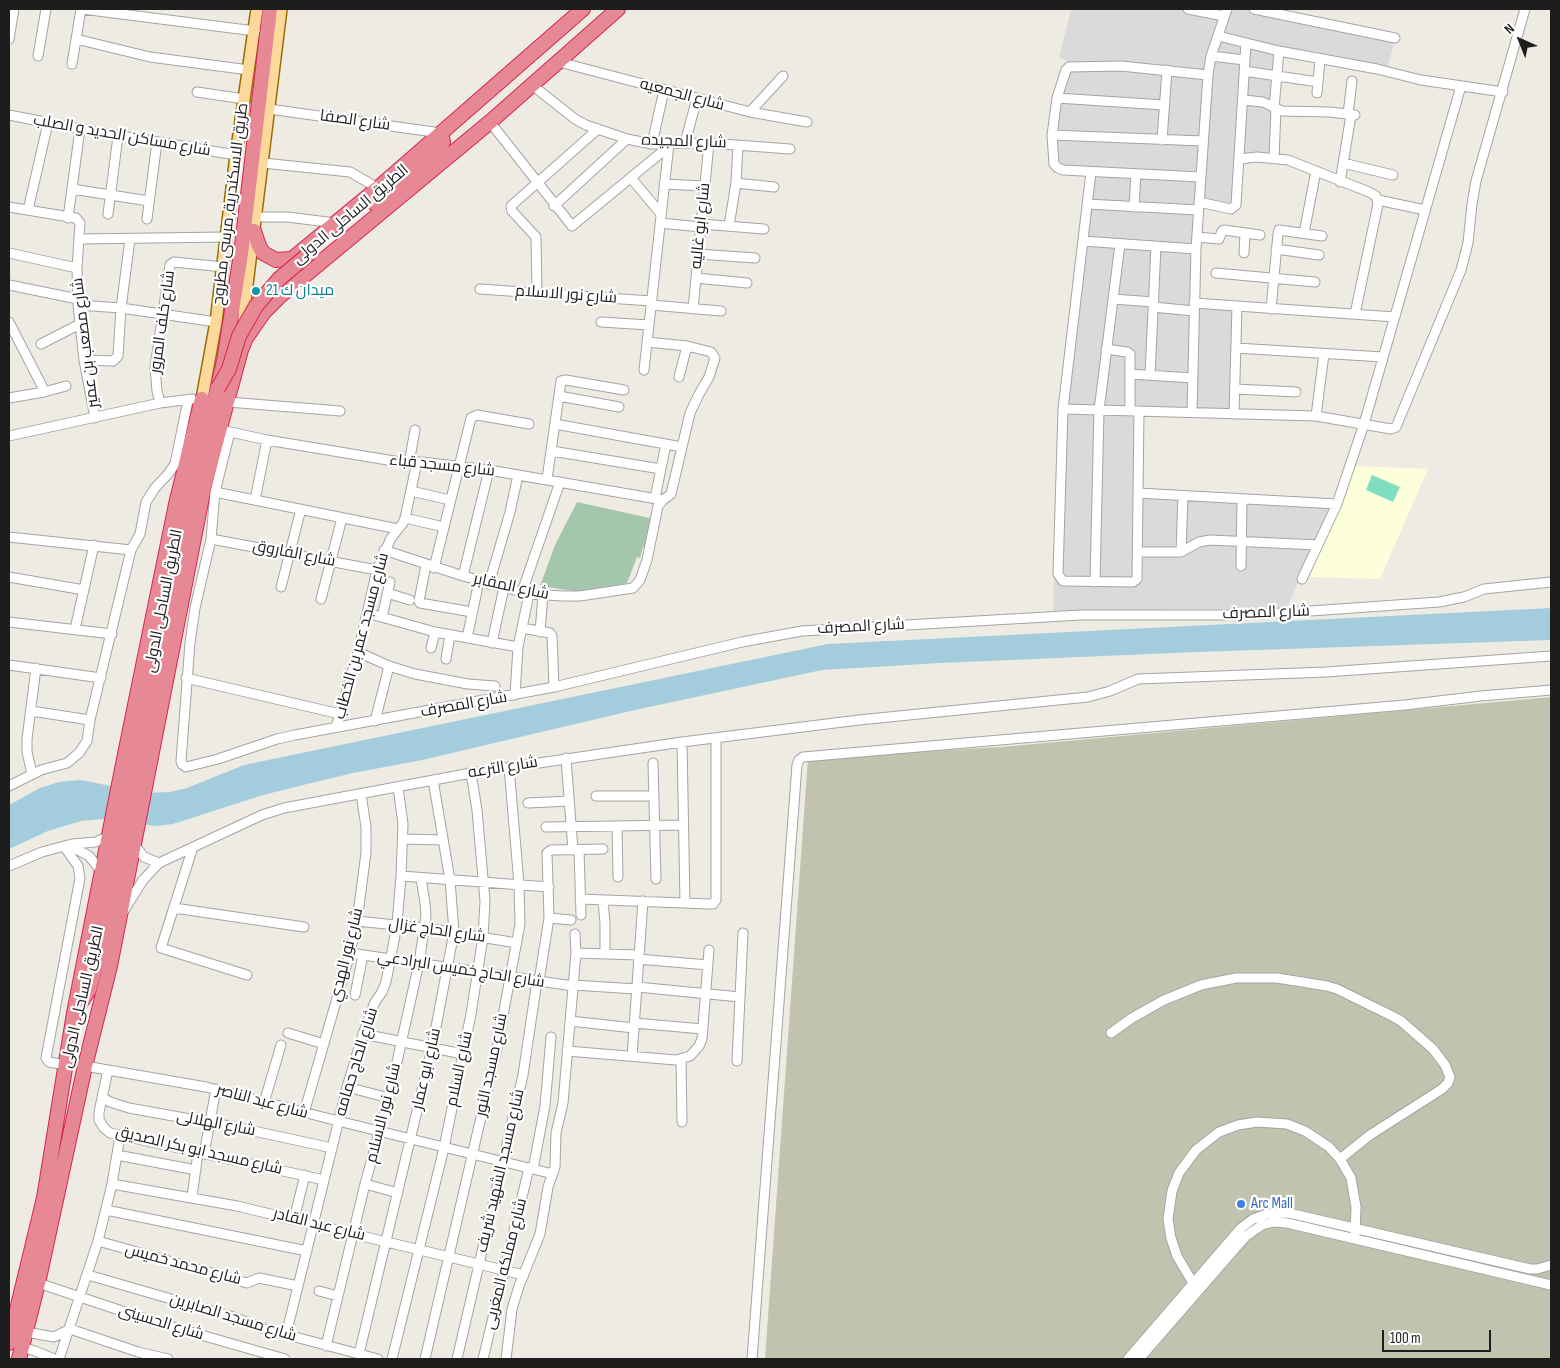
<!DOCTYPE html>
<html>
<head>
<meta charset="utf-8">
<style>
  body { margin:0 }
  #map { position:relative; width:1560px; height:1368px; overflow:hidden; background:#eeebe3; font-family:"Sofia Sans Condensed",sans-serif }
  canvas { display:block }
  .frame { position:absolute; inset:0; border:10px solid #1d1d1d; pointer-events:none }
  .north { position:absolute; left:1495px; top:15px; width:50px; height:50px; -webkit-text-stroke:4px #fff; paint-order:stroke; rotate:316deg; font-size:14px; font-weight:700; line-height:20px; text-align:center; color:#1d1d1d }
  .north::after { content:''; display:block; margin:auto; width:18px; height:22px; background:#1d1d1d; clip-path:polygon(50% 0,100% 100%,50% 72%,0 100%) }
  .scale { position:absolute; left:1382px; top:1330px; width:109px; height:22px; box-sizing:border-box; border:2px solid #1d1d1d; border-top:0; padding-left:6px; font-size:15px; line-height:18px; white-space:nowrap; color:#1d1d1d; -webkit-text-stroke:4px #fff; paint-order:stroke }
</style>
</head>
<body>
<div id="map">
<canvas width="1560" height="1368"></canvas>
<div class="frame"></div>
<div class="north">N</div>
<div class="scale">100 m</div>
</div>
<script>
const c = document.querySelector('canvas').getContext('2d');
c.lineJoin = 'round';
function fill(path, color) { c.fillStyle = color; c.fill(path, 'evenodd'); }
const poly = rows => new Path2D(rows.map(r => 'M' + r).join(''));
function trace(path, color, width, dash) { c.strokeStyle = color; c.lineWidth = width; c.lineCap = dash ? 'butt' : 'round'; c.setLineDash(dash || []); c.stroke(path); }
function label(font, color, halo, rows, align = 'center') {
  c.font = font + ' "Sofia Sans Condensed",Cairo,sans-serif'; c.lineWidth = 4.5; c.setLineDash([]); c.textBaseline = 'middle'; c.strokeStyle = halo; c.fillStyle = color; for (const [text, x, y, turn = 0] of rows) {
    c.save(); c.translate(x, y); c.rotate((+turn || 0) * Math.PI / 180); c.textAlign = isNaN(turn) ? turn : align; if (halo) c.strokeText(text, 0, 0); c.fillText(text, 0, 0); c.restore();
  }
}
const residential = poly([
  [1071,9,1247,9,1395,40,1386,73,1282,53,1275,160,1242,160,1238,206,1201,204,1196,305,1234,308,1232,410,1137,408,1136,490,1333,501,1287,608,1053,611,1059,413,1087,176,1064,174,1055,170,1049,163,1050,123,1055,93,1067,60,1059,58]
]);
const education = poly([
  [1356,466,1428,469,1380,579,1307,577]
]);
const construction = poly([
  [1551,697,1551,1359,765,1359,808,758,1001,747]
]);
const cemetery = poly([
  [577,502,654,519,647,548,643,547,640,558,637,557,627,583,581,592,540,586,555,545]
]);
const pitch = poly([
  [1372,475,1400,487,1393,502,1366,490]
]);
const water = poly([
  [1551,608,1551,640,1197,652,940,663,822,670,635,710,422,760,353,773,307,784,263,795,173,824,155,826,104,819,81,821,48,831,9,849,9,805,40,788,59,782,81,780,145,793,170,792,187,788,244,765,828,644]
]);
const minor = poly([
  [82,9,255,31],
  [1188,9,1224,16],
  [1254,9,1395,38],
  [1218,36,1279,51,1377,69,1421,80,1503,92],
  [9,39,14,9],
  [76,39,150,57,249,70],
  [38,56,46,9],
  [1211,56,1245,60],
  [559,62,750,112,807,122],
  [72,64,81,9],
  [1244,71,1318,82],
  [532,85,575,119,586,125,627,139,652,144,709,143,790,149],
  [197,92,244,99],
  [1317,93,1320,59],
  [1057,98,1164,105],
  [1243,100,1263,102,1282,111,1330,112,1355,115],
  [1274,108,1279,51],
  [269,109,441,133],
  [750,112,783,76],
  [1348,114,1352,81],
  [9,115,80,129,236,155],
  [490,122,572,226,668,147],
  [1052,135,1203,141],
  [1162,140,1167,70],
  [685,143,697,98],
  [652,144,664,90],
  [1274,158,1276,109],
  [1240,159,1257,157,1288,160,1369,192,1376,196,1378,204,1355,314],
  [263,163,350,172,378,188],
  [1343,163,1393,175],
  [1091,172,1063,409,1058,574,1063,581,1133,582,1137,579,1139,411],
  [1200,177,1063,170,1058,168,1054,164,1052,135,1057,98,1066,70,1069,67,1121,66,1208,75],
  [631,178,661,214],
  [1340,182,1351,115],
  [736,183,774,187],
  [664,184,705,186],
  [72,189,149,201],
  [1378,200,1425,210],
  [1199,202,1231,209,1236,205,1246,43],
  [1087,204,1198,210],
  [554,206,627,139],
  [9,207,76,218,80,223,77,268,78,305,84,360,95,418],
  [1134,207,1136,174],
  [28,210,48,123],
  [108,214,118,136],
  [256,217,288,217,335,223],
  [68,218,80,129],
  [147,219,157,142],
  [660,223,701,227],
  [701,224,764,229],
  [729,226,736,183,738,145],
  [1304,233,1316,171],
  [1197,237,1219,239,1222,231,1224,230,1260,235],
  [79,239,226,237],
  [1083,241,1196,249],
  [1276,249,1319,255],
  [9,253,77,268],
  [1244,253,1245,233],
  [698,254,755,258],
  [1216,273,1315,282],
  [696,278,747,283],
  [9,285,78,299],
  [480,289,651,301],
  [537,293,536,237,512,211,511,206,598,129],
  [1113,299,1154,302],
  [1194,303,1395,317],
  [78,305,121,308,216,322],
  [651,305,721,311],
  [1153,307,1194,311],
  [693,309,709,143],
  [1271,309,1278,234,1279,230,1322,236],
  [9,322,41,384,44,392],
  [601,322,649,325],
  [41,344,80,324],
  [1236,348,1383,357],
  [1106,349,1127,352,1130,354,1130,411],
  [84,360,113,361,118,356,121,308,130,239],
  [644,370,669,144],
  [1130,374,1193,378],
  [1150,375,1156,246],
  [679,377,687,346],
  [1235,389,1296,392],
  [559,396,619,407],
  [9,398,44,392,66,386],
  [228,402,340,411],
  [160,403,157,391,155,367,170,265,174,262,223,267],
  [1063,409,1316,416,1391,429,1396,427,1461,270,1468,243,1472,204,1476,181,1525,9],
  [1192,412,1196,249,1208,75,1211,56,1227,9],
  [1234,414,1237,306],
  [1316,416,1324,354],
  [555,424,682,447],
  [226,431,267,440,400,462,422,462,489,470,663,500],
  [230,432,215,492,211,539,195,608,190,643,181,761,182,764,186,767,218,759,277,739,295,735,554,687,742,642,802,631,1081,615,1240,615,1282,613,1439,602,1464,597,1484,589,1551,582],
  [9,436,160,403,192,399],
  [552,451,661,469],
  [409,463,415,430],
  [547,479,561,381,566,380,624,390],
  [411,491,450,500],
  [215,492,398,529],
  [1138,493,1337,504],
  [655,498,666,444],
  [255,500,267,440],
  [405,518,444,527],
  [9,537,131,550],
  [211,539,377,570],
  [384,550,463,576,529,594,563,596,580,596,633,588,640,580,647,560,658,506,663,500,671,494,690,413,699,394,709,377,715,358,711,352,687,346,647,342],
  [1138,552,1181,552,1199,542,1210,540,1318,545],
  [1181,552,1183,496],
  [426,565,419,601,420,603,472,612],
  [1241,566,1242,499],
  [434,568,471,418,477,415,529,424],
  [463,576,489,470],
  [9,577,84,590],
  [1302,579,1337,504,1364,424,1461,86],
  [1095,582,1099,410,1120,244],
  [489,584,510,512,518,475],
  [281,587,301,509],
  [522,592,560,482],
  [387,593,410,600],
  [321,599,342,518],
  [367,613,435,632,518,647],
  [382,617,390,582],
  [9,622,112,634],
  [522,628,550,633,552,636,554,687],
  [75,629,94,545],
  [540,632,543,595],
  [467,638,479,581],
  [492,643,504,587],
  [431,648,435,632],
  [358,652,389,666,415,674,468,684,495,686],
  [446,659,450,635],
  [9,665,101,678],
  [186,678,340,714],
  [515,695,518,647,529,594],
  [31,711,90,720],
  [375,721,389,666],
  [336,727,358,652,377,570,391,538,403,523,405,518,417,462],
  [682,742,685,903],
  [566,758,573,850],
  [653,763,656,879],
  [32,774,27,752,27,739,36,668],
  [9,786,41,770,67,763,79,753,87,741,90,720,131,550,140,534,146,502,155,488,168,474,175,464,188,400],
  [596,796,654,796],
  [528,803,569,801],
  [617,826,618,877],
  [546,827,683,825],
  [404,839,443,840],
  [134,844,144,857,159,863],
  [64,846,78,866,80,878,46,1058,49,1062,66,1065],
  [66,846,76,849,89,856,102,872],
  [193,847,161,948,247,975],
  [579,850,581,915],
  [9,866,42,852,72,844,96,842,109,836],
  [401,876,549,887],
  [580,899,709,904,713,904,716,900,716,738],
  [603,900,605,923,605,954],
  [174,908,304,927],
  [123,912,143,880,159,863,262,815,284,808,471,773,682,742,859,720,1088,697,1110,691,1138,679,1326,672,1551,656],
  [549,918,571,920],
  [357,921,425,928,517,943],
  [350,953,573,986],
  [576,953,639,955],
  [638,959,708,965],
  [539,981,549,918,547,853,551,850,603,849],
  [573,985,636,989],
  [637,987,740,997],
  [355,995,363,955],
  [570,1021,634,1028],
  [634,1023,703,1029],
  [288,1033,324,1044],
  [1111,1033,1132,1018,1164,1000,1201,985,1236,978,1277,978,1327,986,1337,989,1392,1016,1401,1021,1433,1049,1445,1065,1450,1077,1448,1083,1442,1089,1370,1135,1340,1159],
  [363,1034,463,1054],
  [567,1051,676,1060,690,1056,699,1046,702,1039,709,950],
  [632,1056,643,901],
  [681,1059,682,1122],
  [737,1061,743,933],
  [85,1066,206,1087,338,1121,553,1174],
  [108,1070,99,1112,99,1120,104,1128,110,1133,324,1180],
  [347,1087,389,1098],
  [102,1097,110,1102,129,1108,240,1128,332,1148],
  [264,1103,281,1045],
  [304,1113,350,953,357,921,366,853,366,827,361,794],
  [204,1154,216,1089],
  [117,1155,196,1170],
  [533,1169,545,1106,551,1037],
  [112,1184,237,1206,524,1275],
  [365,1184,398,1193],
  [192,1197,198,1153],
  [106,1210,307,1251],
  [294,1219,305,1175],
  [98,1241,247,1283,259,1278,298,1286],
  [88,1275,230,1316,265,1329,378,1359],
  [38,1283,152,1321,285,1359],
  [1193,1283,1177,1256,1171,1238,1168,1219,1172,1191,1179,1173,1196,1150,1219,1132,1238,1125,1257,1122,1287,1124,1305,1131,1329,1147,1340,1159,1351,1178,1356,1207,1355,1233],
  [319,1291,338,1296],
  [26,1332,54,1337,70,1329,138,1352,168,1359],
  [286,1335,347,1087,363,1034,375,1002,382,992,386,982,397,925,401,876,403,824,398,787],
  [326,1346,365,1184,390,1093,419,963,426,916,425,903,421,878],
  [22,1347,35,1351,54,1359],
  [359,1354,432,1048,454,932,450,880,433,780],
  [59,1359,98,1241,112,1184,120,1136],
  [392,1359,444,1148,471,1014,483,937,485,901,477,810,471,773],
  [425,1359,497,1048,520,924,519,884,509,767],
  [457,1359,523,1075,537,981],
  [483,1359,529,1168],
  [506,1359,512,1309,519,1286,540,1234,548,1187,555,1167,556,1133,563,1103,576,953,575,934],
  [752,1359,797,765,799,760,803,757,1405,705,1481,696,1551,690],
  [1128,1359,1241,1228,1253,1219,1267,1214,1289,1213,1530,1269,1537,1269,1551,1265],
  [1139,1359,1246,1236,1262,1225,1274,1222,1287,1223,1551,1285]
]);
const major = poly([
  [244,329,244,309,281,9],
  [202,399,216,322,236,155,257,9]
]);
const highway = poly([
  [374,203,439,151,443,142,441,133],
  [254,231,259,246,263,253,276,260,292,259,378,188,583,9],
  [74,1013,89,990,98,956,182,538,224,361,241,254,270,9],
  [9,1343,44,1198,74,1013,123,764,176,504,202,399],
  [19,1359,38,1283,85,1066,110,966,204,487,241,350,246,338,264,312,280,296,490,122,618,9]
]);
const highwayBridge = poly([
  [218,388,229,369,239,336,256,306,279,279,310,253]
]);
const markers = [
  [256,291,5,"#0f9aa8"],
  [1241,1204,5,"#3f7fe0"]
];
const streetNames = [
  ["شارع الجمعيه",682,95,15],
  ["شارع الصفا",355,121,8],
  ["شارع مساكن الحديد و الصلب",122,136,10],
  ["شارع المجيده",684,142,2],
  ["طريق الاسكندرية, مرسى مطروح",231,204,-83],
  ["الطريق الساحلى الدولى",351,215,-40],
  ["شارع ابو غاليه",701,226,-84],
  ["شارع نور الاسلام",566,295,4],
  ["شارع خلف المرور",163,322,-82],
  ["شارع مصعب بن عمير",86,343,-97],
  ["شارع مسجد قباء",442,466,6],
  ["شارع الفاروق",294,554,11],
  ["شارع المقابر",511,587,12],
  ["الطريق الساحلى الدولى",164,601,-79],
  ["شارع المصرف",1266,613,-2],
  ["شارع المصرف",861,627,-3],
  ["شارع مسجد عمر بن الخطاب",362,636,-75],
  ["شارع المصرف",464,705,-10],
  ["شارع الترعه",503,768,-9],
  ["شارع الحاج غزال",437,931,8],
  ["شارع نور الهدي",347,955,-76],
  ["شارع الحاج خميس البرادعي",461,970,9],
  ["الطريق الساحلى الدولى",83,997,-77],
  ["شارع الحاج حمامه",357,1062,-73],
  ["شارع مسجد النور",492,1065,-78],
  ["شارع ابو عمار",427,1069,-77],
  ["شارع السلام",460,1069,-78],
  ["شارع عبد الناصر",262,1102,15],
  ["شارع نور الاسلام",384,1113,-76],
  ["شارع الهلالى",216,1124,11],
  ["شارع مسجد ابو بكر الصديق",199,1151,13],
  ["شارع مسجد الشهيد شريف",501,1171,-77],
  ["شارع عبد القادر",319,1225,14],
  ["شارع مملكه المغربى",506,1264,-76],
  ["شارع محمد خميس",183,1265,15],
  ["شارع مسجد الصابرين",233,1318,17],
  ["شارع الحسينى",161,1323,17]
];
const cultureNames = [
  ["ميدان ك 21",266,291]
];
const shopNames = [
  ["Arc Mall",1251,1204]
];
fill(residential, '#dbdada');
fill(education, '#fdffdb');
fill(construction, '#c1c3ae');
fill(cemetery, '#a4c7ab');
fill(pitch, '#80dec0');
fill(water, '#a3ccdc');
trace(minor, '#a4a4a4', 11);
trace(major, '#966e00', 14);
trace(highway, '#d92356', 16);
trace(minor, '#fff', 9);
trace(major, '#fcd89a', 11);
trace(highway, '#e78995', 14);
trace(highwayBridge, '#d92356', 16, []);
trace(highwayBridge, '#e78995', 14);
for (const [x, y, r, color] of markers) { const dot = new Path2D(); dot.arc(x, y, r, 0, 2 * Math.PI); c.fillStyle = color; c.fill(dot); trace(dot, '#fff', 2); }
label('16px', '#1d1d1d', '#fff', streetNames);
label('16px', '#0d838f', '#fff', cultureNames, 'left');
label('16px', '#366cbe', '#fff', shopNames, 'left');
</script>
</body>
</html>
